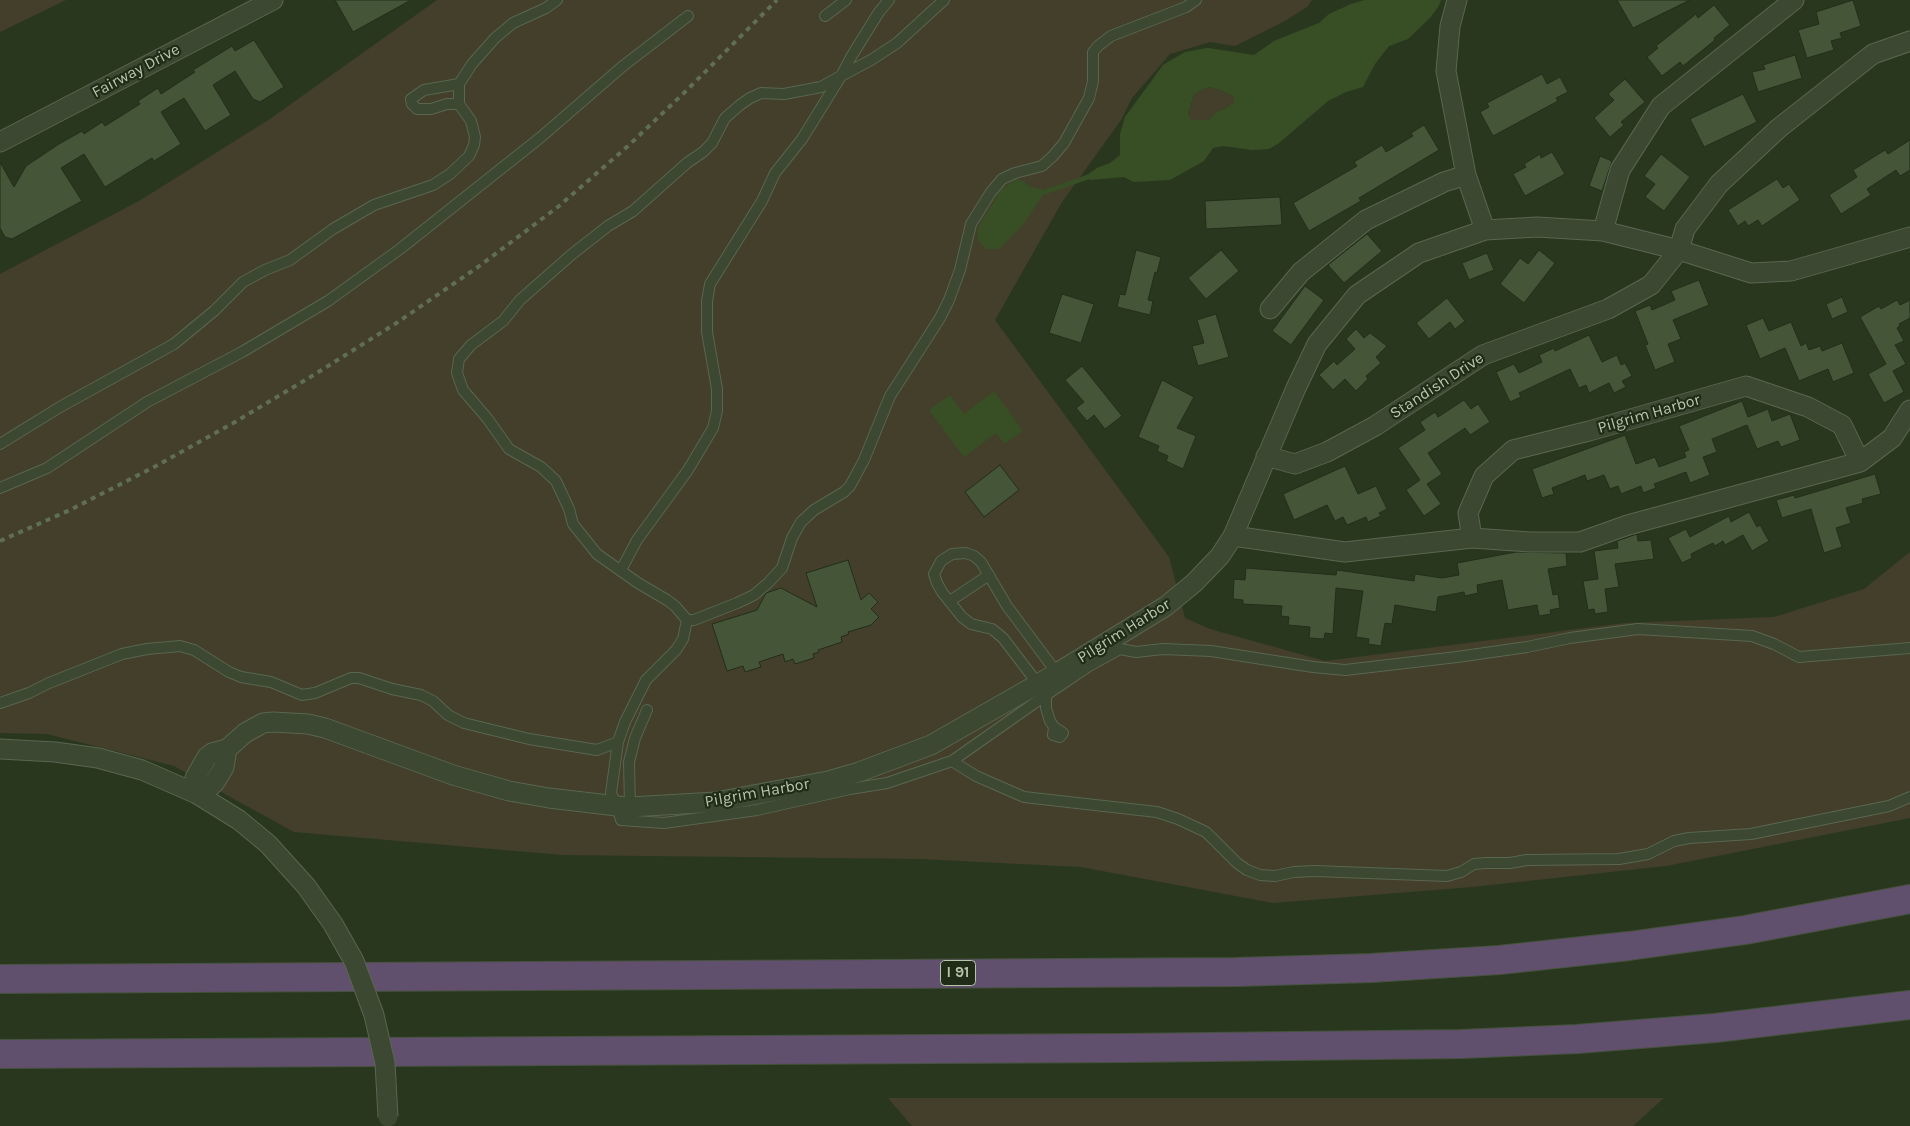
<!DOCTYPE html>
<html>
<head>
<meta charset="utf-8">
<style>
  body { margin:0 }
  canvas { display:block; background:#2a371f }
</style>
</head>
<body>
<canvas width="1910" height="1126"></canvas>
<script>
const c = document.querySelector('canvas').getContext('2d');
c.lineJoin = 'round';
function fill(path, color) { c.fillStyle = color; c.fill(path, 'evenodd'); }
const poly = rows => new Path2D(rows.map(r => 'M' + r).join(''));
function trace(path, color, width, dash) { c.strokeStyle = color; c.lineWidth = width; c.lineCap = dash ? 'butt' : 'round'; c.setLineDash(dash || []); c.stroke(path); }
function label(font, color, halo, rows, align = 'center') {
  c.font = font + ' Karla,sans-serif'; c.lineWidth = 4.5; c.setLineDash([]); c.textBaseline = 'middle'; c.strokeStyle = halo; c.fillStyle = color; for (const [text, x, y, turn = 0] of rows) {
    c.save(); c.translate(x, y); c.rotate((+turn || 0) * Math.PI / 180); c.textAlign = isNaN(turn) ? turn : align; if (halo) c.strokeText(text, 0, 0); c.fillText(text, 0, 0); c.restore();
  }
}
const green = poly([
  [0,0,66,0,0,32],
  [437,0,1312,0,1307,7,1285,21,1235,46,1210,42,1170,54,1132,98,1121,120,1062,202,995,320,1169,557,1185,618,1210,629,1325,661,1625,623,1774,617,1864,589,1910,552,1910,818,1666,866,1472,887,1273,903,1081,867,921,859,563,855,294,832,174,766,47,734,0,733,0,274,139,201,270,119],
  [1210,87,1225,92,1234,97,1234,102,1226,108,1218,111,1208,120,1191,120,1188,115,1194,95,1201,90],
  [888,1098,1664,1098,1633,1126,912,1126]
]);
const water = poly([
  [1365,0,1441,0,1438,7,1430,18,1408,39,1389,46,1375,64,1363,87,1346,92,1328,101,1279,143,1269,149,1252,150,1223,146,1213,148,1204,161,1170,180,1134,182,1124,177,1090,180,1088,177,1087,175,1097,168,1110,163,1120,155,1120,134,1125,117,1163,65,1185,52,1201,49,1208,48,1254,55,1274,41,1319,23,1329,14,1351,4],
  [1210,87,1225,92,1234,97,1234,102,1226,108,1218,111,1208,120,1191,120,1188,114,1194,95,1201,90],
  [1016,179,1024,181,1030,187,1042,189,1045,192,1043,195,1022,226,999,249,986,249,978,240,977,232,980,224,1001,190],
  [994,391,1023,431,1005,444,996,433,964,457,929,410,950,395,964,414]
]);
const stream = poly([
  [1045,192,1088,177]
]);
const building = poly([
  [335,0,411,0,353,32,335,0],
  [1617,0,1690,0,1633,28,1617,0],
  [1853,0,1861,26,1840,33,1842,38,1831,41,1834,50,1807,58,1798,30,1819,24,1816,12,1853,0],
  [1714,5,1730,25,1714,38,1715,40,1683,66,1680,62,1662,76,1647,57,1658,48,1656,46,1696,14,1698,18,1714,5],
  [254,40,284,87,260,102,253,99,235,71,213,85,231,115,205,131,184,98,161,112,181,144,154,161,152,158,105,187,84,154,61,168,82,201,12,239,5,237,0,228,0,162,14,187,26,166,59,144,82,131,84,134,102,122,105,126,140,104,138,101,158,88,161,94,195,72,193,70,232,46,235,51,254,40],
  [1795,55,1802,78,1758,92,1752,72,1765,69,1763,65,1795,55],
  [1542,74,1547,84,1560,77,1568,92,1556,98,1558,101,1493,136,1480,112,1489,107,1487,103,1542,74],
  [1625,79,1645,102,1621,122,1624,125,1610,137,1594,118,1614,100,1608,94,1625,79],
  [1743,94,1757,122,1704,147,1690,119,1743,94],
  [1424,125,1439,150,1359,198,1361,201,1309,231,1293,203,1357,166,1354,162,1382,145,1386,152,1413,136,1411,133,1424,125],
  [1910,140,1910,170,1900,176,1896,170,1867,189,1871,195,1841,214,1829,195,1857,177,1853,170,1885,150,1888,154,1910,140],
  [1552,152,1565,174,1525,196,1513,174,1526,167,1524,164,1540,154,1541,158,1552,152],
  [1661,154,1690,177,1664,211,1645,197,1655,184,1644,176,1661,154],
  [1600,156,1612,161,1602,191,1589,186,1600,156],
  [1777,179,1783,188,1789,184,1800,200,1762,226,1758,220,1748,226,1745,221,1738,226,1728,210,1777,179],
  [1280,197,1282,225,1206,229,1205,201,1280,197],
  [1367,234,1382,251,1344,283,1328,265,1367,234],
  [1136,250,1161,257,1157,273,1155,272,1148,300,1153,301,1150,315,1117,307,1120,294,1125,295,1136,250],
  [1221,250,1239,271,1206,299,1188,278,1221,250],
  [1539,250,1555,263,1524,303,1500,284,1520,258,1528,264,1539,250],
  [1487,253,1494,270,1469,280,1462,263,1487,253],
  [1699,280,1709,305,1673,320,1681,339,1668,344,1675,362,1655,370,1645,345,1648,344,1635,311,1650,305,1652,310,1675,300,1671,291,1699,280],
  [1305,286,1324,300,1291,345,1272,331,1305,286],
  [1062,294,1094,304,1081,343,1049,333,1062,294],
  [1842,297,1848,312,1832,319,1826,304,1842,297],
  [1447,298,1465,321,1455,329,1450,322,1429,339,1416,323,1447,298],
  [1897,300,1900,305,1910,300,1910,318,1899,324,1900,326,1897,328,1904,341,1895,345,1906,364,1893,371,1904,392,1884,403,1868,374,1886,364,1860,317,1879,306,1881,309,1897,300],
  [1216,314,1229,357,1198,366,1192,346,1204,343,1197,320,1216,314],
  [1763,318,1769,331,1791,322,1801,346,1806,343,1809,350,1820,346,1822,351,1842,343,1854,373,1833,382,1828,369,1799,381,1785,348,1760,359,1746,325,1763,318],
  [1356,329,1364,338,1370,333,1387,346,1376,357,1381,363,1366,376,1368,379,1356,391,1345,379,1333,390,1319,375,1334,361,1337,365,1355,349,1346,339,1356,329],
  [1589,335,1602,362,1617,355,1621,365,1625,363,1632,376,1622,381,1626,387,1614,393,1609,383,1589,393,1586,385,1579,388,1570,369,1519,393,1521,397,1510,402,1496,372,1514,364,1519,373,1542,362,1539,355,1554,348,1555,351,1589,335],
  [1082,366,1122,416,1105,429,1094,415,1087,421,1076,408,1084,402,1065,380,1082,366],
  [1162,380,1194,397,1177,428,1196,436,1183,469,1166,461,1168,456,1157,451,1159,446,1138,437,1162,380],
  [1464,400,1471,409,1478,404,1490,422,1470,435,1465,428,1428,453,1442,474,1427,484,1441,504,1424,516,1406,490,1420,480,1398,448,1425,430,1420,422,1435,412,1438,417,1464,400],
  [1742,401,1748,417,1768,409,1772,421,1790,414,1800,440,1781,447,1778,441,1757,449,1747,425,1712,439,1717,452,1703,457,1710,475,1690,483,1686,472,1654,484,1656,488,1643,493,1641,486,1621,494,1618,486,1610,489,1604,475,1587,481,1585,475,1552,488,1554,494,1542,498,1532,469,1625,435,1636,464,1655,457,1659,467,1686,457,1684,452,1689,450,1679,426,1742,401],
  [1000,465,1019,490,984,517,965,492,1000,465],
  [1345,466,1358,494,1376,486,1387,509,1379,513,1381,516,1368,522,1366,517,1347,525,1343,517,1335,521,1327,505,1294,520,1283,494,1345,466],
  [1875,474,1881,494,1862,499,1863,503,1846,508,1851,523,1836,528,1842,547,1824,553,1811,509,1782,518,1776,500,1794,495,1795,498,1875,474],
  [1749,512,1757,527,1760,525,1769,541,1752,551,1743,535,1725,545,1723,541,1715,546,1713,543,1691,554,1692,558,1682,563,1668,538,1686,529,1690,537,1729,516,1731,522,1749,512],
  [1637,534,1638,541,1651,540,1654,559,1615,564,1619,587,1605,589,1608,612,1595,614,1594,609,1588,610,1583,581,1598,579,1594,551,1618,548,1617,541,1637,534],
  [1516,552,1566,553,1567,566,1548,569,1553,595,1558,594,1560,608,1550,610,1551,614,1539,616,1537,605,1508,610,1502,580,1477,585,1478,593,1465,596,1464,592,1438,597,1436,612,1395,605,1392,624,1385,623,1381,646,1368,644,1369,639,1356,637,1363,591,1336,588,1333,634,1325,633,1324,639,1309,638,1310,627,1288,625,1289,617,1281,616,1282,606,1243,604,1243,600,1233,599,1234,579,1245,580,1246,568,1336,575,1337,570,1414,581,1415,574,1442,578,1459,575,1457,563,1516,552],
  [848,560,861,600,869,593,878,602,871,609,879,617,871,625,848,632,849,634,841,637,842,642,818,650,819,652,813,654,814,658,795,664,793,659,785,662,783,654,759,662,761,667,745,672,743,666,727,671,712,624,757,610,766,593,781,588,817,607,806,573,848,560]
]);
const lane = poly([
  [825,16,846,0],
  [459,84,459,104],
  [0,444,60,407,174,344,214,311,243,282,265,270,290,260,333,229,374,205,433,185,450,174,469,156,474,145,475,137,471,121,459,104,447,104,431,109,417,109,412,104,411,99,424,90,459,84,472,64,495,38,513,23,546,8,557,0],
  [0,488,47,468,147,402,242,352,328,301,400,249,541,137,623,66,688,16],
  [621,570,637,540,688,470,713,428,717,411,717,389,707,332,707,301,710,284,762,201,775,173,802,139,841,76,871,60,897,43,944,0],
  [950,601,989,575],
  [687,620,683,639,676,650,646,680,625,722,618,742,611,793,617,806,621,820,664,823,757,810,850,789,887,783,952,761,1046,695,1089,666,1120,649,1136,652,1163,649,1211,651,1313,667,1345,670,1457,657,1527,647,1570,638,1638,629,1752,636,1774,644,1799,657,1910,648],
  [687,620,675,606,667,600,638,583,597,554,573,524,569,509,556,481,541,467,509,449,487,418,463,390,457,373,459,359,471,345,503,321,520,300,571,255,608,226,633,211,687,163,703,152,712,143,725,118,740,105,750,98,761,93,784,94,821,87,841,76,851,57,879,12,889,0],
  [687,620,694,620,737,603,754,595,768,583,782,568,792,538,801,522,814,510,844,492,850,486,864,460,890,396,940,318,949,300,960,270,971,224,991,192,1002,179,1015,173,1042,166,1053,156,1064,143,1089,98,1093,81,1093,52,1098,46,1111,36,1186,7,1196,0],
  [1038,684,1003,638,992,629,971,624,962,617,942,592,937,583,934,574,941,561,952,554,966,553,974,556,981,562,1007,606,1057,673],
  [1046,695,1046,708,1050,721,1054,727,1063,733,1060,737,1053,735,1054,727],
  [0,703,29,693,49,683,122,654,147,649,180,646,194,650,229,672,241,677,271,682,302,695,315,693,351,678,359,678,392,689,421,695,433,701,448,715,464,723,529,739,597,750,618,742],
  [952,761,976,776,1024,797,1157,812,1178,819,1206,832,1237,863,1247,870,1260,875,1275,876,1294,872,1315,871,1447,876,1461,872,1474,864,1486,863,1510,863,1527,860,1619,859,1648,854,1674,841,1689,838,1751,834,1889,806,1910,797],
  [630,807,629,762,635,738,647,710]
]);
const street = poly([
  [1457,0,1450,26,1446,71,1466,175,1485,230],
  [0,142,273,0],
  [1603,231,1620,170,1661,106,1794,0],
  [1270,309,1301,272,1366,220,1444,182,1466,175],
  [1266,456,1295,464,1327,452,1375,426,1483,355,1608,309,1651,285,1679,250,1685,229,1719,184,1779,128,1873,54,1910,41],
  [1233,536,1345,552,1472,538,1530,542,1580,542,1628,525,1860,462,1892,438,1910,410],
  [1472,538,1468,513,1484,476,1513,450,1589,431,1746,386,1808,407,1842,425,1860,462],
  [0,749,55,752,98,758,142,770,197,794,239,820,268,844,306,886,333,924],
  [227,749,224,767,215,782,209,788,197,794,195,778,207,757,212,753,227,749,245,733,263,723,273,722,308,724,325,728,453,775,509,791,549,798,617,806,630,807,716,802,828,781,859,772,931,745,1057,673,1166,606,1194,583,1220,556,1233,536,1296,388,1317,344,1357,295,1419,253,1485,230,1537,227,1603,231,1679,250,1751,273,1791,271,1910,237]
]);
const highway = poly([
  [0,979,1237,972,1371,968,1499,960,1629,946,1745,930,1910,899],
  [0,1054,1126,1048,1461,1044,1577,1039,1715,1028,1910,1005]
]);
const rail = poly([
  [0,541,70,510,156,466,235,422,312,376,395,324,478,267,559,206,628,146,687,90,777,0]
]);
const streetBridge = poly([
  [333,924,354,961,374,1015,385,1063,388,1117]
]);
const shields = [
  [958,973,35]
];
const shieldNames = [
  ["I 91",958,973]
];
const streetNames = [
  ["Fairway Drive",136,71,-28],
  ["Standish Drive",1437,386,-33],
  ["Pilgrim Harbor",1649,414,-16],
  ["Pilgrim Harbor",1124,631,-32],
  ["Pilgrim Harbor",757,793,-10]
];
fill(green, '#433f2a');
fill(water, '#384f25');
trace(stream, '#384f25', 5);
fill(building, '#455537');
trace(building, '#232e1a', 1);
trace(lane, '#596650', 12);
trace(street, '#596650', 21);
trace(highway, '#46523d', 30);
trace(lane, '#3c4832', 10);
trace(street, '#3c4832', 19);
trace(highway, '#614f6e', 28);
trace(rail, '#606f54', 4, [5, 5]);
trace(streetBridge, '#596650', 21, []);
trace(streetBridge, '#3c4832', 19);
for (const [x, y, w] of shields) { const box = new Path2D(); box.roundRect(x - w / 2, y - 12.5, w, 25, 4); c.fillStyle = '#212c18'; c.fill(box); trace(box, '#b6c5ac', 1); }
label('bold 15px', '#b6c5ac', null, shieldNames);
label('16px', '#b6c5ac', '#212c18', streetNames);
</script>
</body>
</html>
